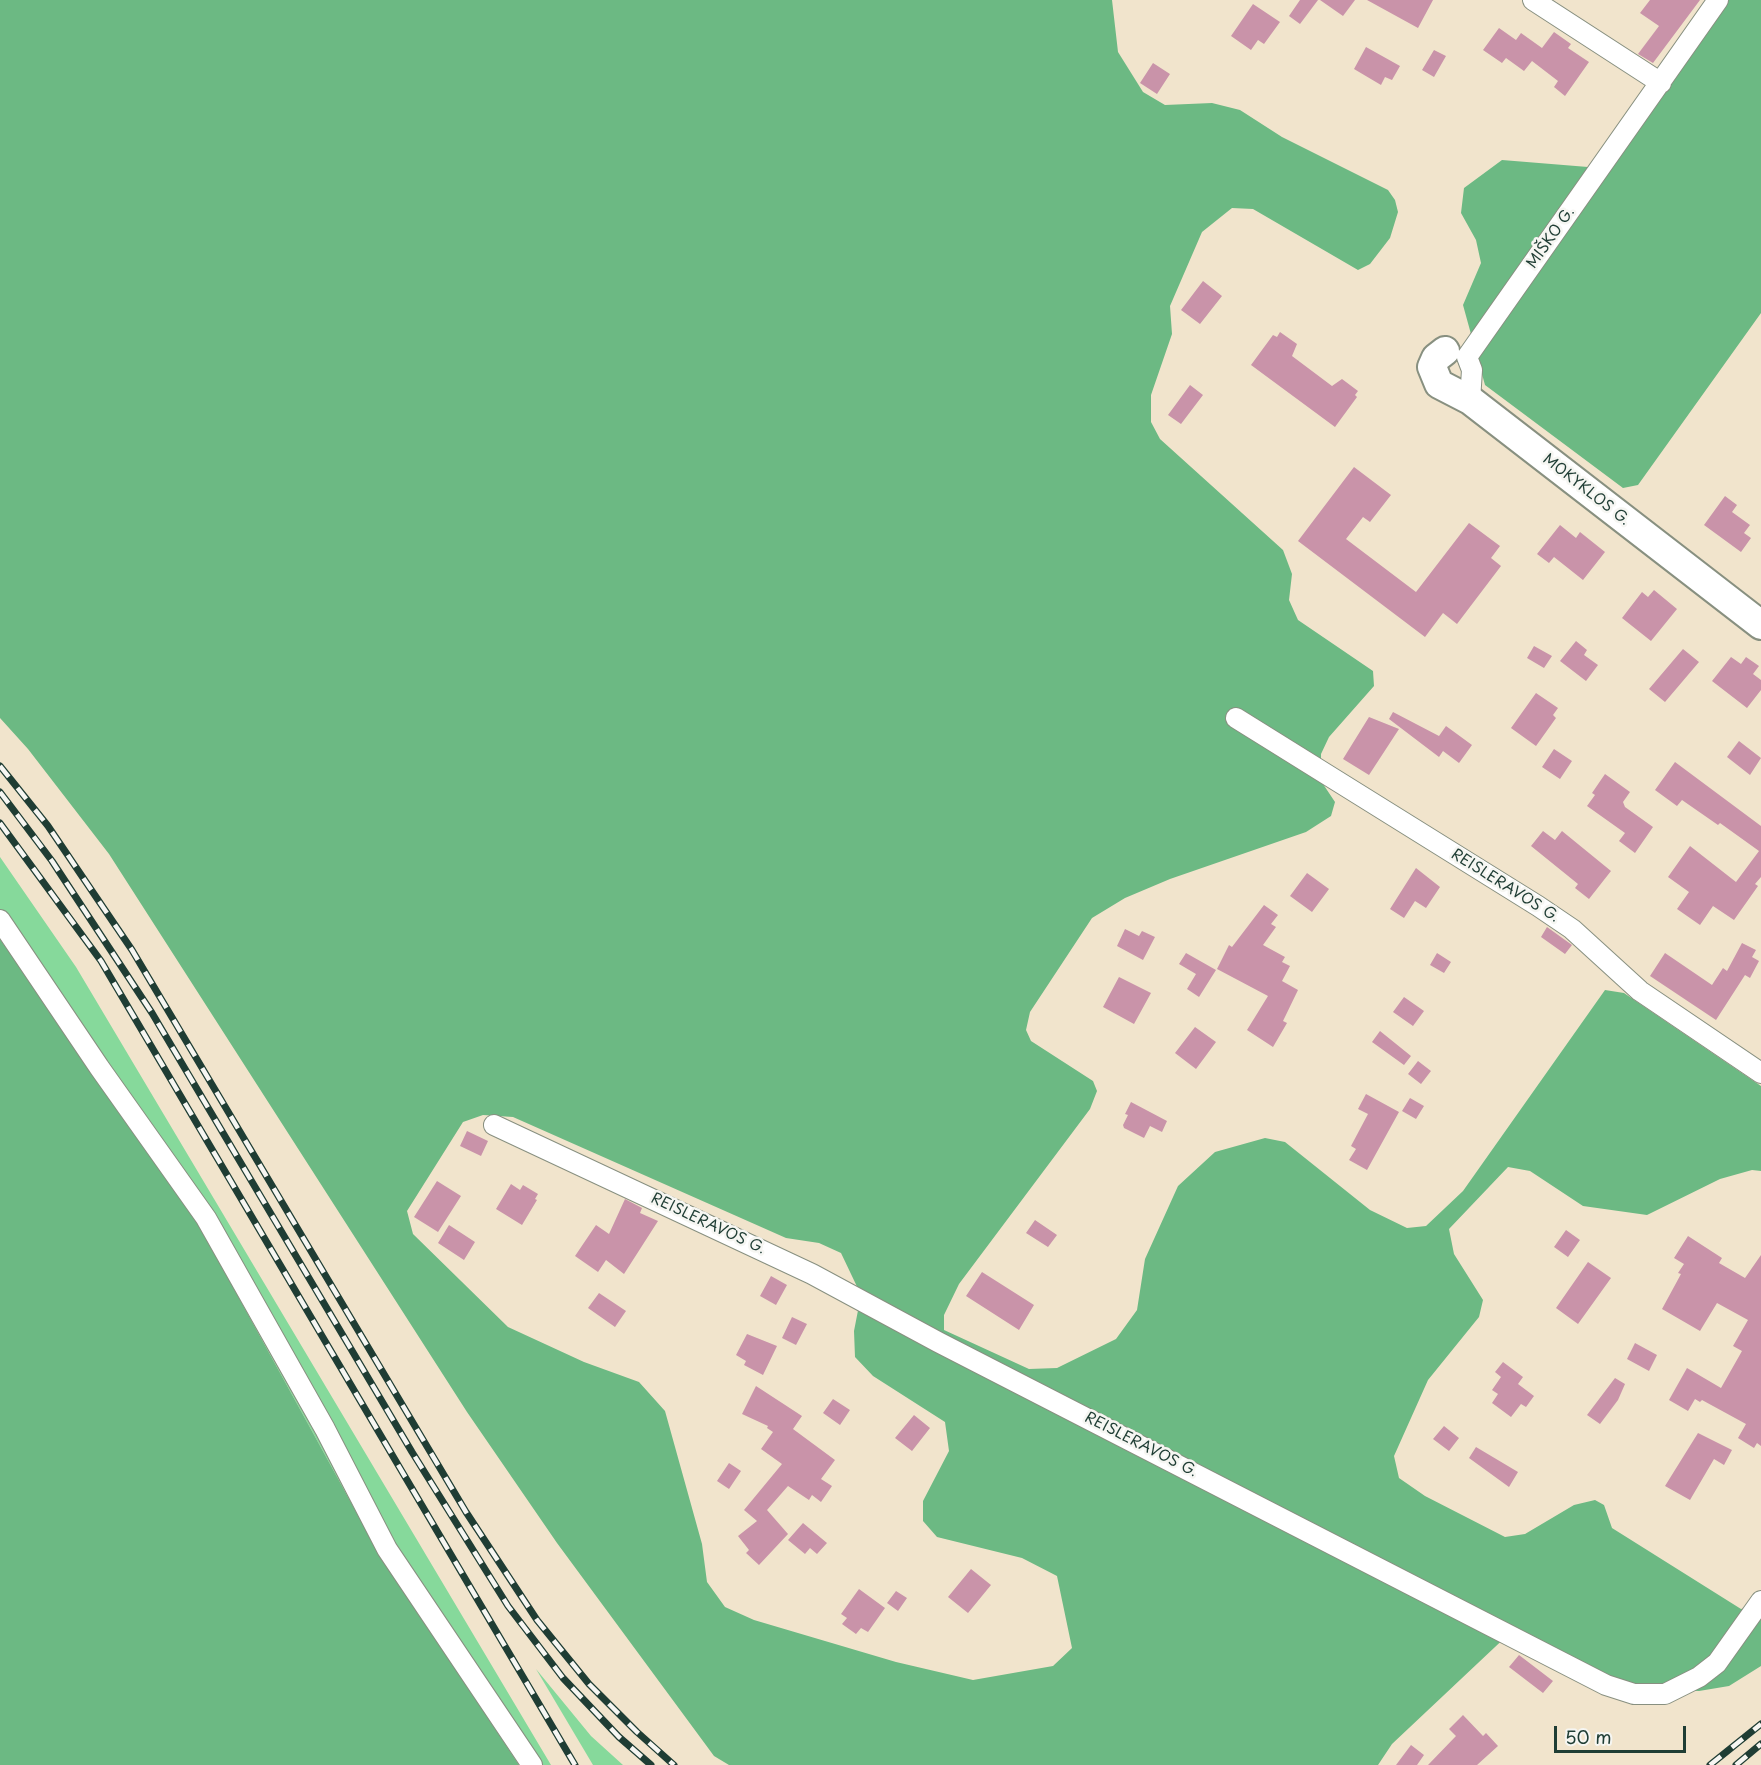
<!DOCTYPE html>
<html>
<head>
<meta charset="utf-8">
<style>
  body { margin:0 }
  #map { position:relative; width:1761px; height:1765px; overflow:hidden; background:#f1e4cc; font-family:"Playpen Sans",sans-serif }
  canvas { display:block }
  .scale { position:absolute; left:1554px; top:1726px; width:132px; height:27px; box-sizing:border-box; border:3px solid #1f3d34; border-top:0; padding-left:8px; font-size:18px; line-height:21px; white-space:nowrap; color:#1f3d34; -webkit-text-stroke:4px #f6f6f2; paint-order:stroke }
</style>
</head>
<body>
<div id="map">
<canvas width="1761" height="1765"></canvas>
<div class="scale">50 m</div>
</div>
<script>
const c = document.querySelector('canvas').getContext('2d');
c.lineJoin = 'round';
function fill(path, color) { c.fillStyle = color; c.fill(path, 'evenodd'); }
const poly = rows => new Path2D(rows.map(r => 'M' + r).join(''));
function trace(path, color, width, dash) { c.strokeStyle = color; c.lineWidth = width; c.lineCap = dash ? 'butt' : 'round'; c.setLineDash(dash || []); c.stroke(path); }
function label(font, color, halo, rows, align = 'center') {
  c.font = font + ' "Playpen Sans",sans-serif'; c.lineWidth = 5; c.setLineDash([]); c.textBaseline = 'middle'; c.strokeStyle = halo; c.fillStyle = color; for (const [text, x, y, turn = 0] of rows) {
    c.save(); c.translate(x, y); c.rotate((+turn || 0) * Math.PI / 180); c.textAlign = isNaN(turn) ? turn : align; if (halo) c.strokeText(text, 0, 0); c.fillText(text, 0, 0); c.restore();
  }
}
const green = poly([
  [0,857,76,967,551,1765,519,1765,376,1548,198,1223,0,939],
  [536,1669,591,1736,623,1765,593,1765]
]);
const forest = poly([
  [0,0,1112,0,1118,52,1143,92,1165,105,1212,103,1240,110,1282,137,1388,190,1395,200,1398,212,1390,238,1370,264,1358,270,1253,209,1232,208,1202,232,1170,306,1172,334,1151,395,1151,422,1160,439,1283,550,1292,574,1289,600,1298,620,1373,671,1374,686,1329,737,1321,754,1321,781,1335,802,1331,816,1306,832,1170,879,1125,898,1092,918,1030,1012,1026,1030,1031,1041,1093,1081,1097,1091,1090,1109,959,1284,944,1315,944,1330,1029,1369,1057,1368,1116,1339,1137,1310,1145,1259,1178,1186,1215,1152,1265,1138,1285,1142,1370,1210,1407,1228,1426,1226,1463,1191,1605,990,1624,993,1761,1086,1761,1171,1752,1170,1720,1179,1647,1215,1583,1206,1530,1171,1508,1167,1449,1229,1454,1254,1483,1300,1479,1317,1428,1380,1394,1456,1399,1478,1425,1496,1505,1537,1525,1534,1574,1505,1595,1500,1604,1505,1612,1528,1741,1609,1761,1604,1761,1666,1729,1686,1699,1691,1639,1689,1512,1631,1392,1744,1378,1765,729,1765,714,1756,557,1543,467,1412,109,854,28,749,0,718],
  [483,1115,513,1117,786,1238,819,1243,841,1253,861,1295,854,1331,855,1357,873,1376,945,1422,949,1451,923,1501,923,1521,937,1537,1022,1558,1057,1576,1072,1648,1053,1666,973,1680,896,1662,754,1620,725,1607,707,1582,702,1544,665,1411,639,1382,584,1362,508,1327,413,1234,407,1211,463,1122],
  [1729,0,1761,0,1761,313,1638,485,1623,488,1485,385,1463,305,1481,263,1476,240,1461,213,1464,188,1502,160,1588,167,1614,165],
  [0,939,198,1223,376,1548,519,1765,0,1765]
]);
const building = poly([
  [1300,0,1318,0,1300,24,1289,16],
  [1320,0,1355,0,1343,16],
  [1367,0,1433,0,1418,28],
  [1650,0,1700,0,1653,63,1638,54,1659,26,1640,13],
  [1253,4,1280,22,1264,44,1258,40,1251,50,1231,36],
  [1499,28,1516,40,1521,33,1542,48,1554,32,1571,44,1568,48,1589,62,1565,96,1554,87,1558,81,1532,61,1524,71,1506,58,1502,63,1483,50],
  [1366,47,1400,66,1392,80,1385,77,1381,85,1354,69],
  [1434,50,1446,56,1434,77,1422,70],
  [1153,63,1170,74,1157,94,1140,83],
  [1203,281,1222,296,1200,324,1181,310],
  [1280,332,1297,344,1292,356,1332,386,1342,379,1358,391,1355,395,1357,397,1335,427,1251,365,1273,335,1277,337],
  [1190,385,1203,395,1181,424,1168,415],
  [1354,467,1391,495,1370,522,1363,517,1346,539,1416,592,1469,523,1500,546,1491,558,1501,566,1457,624,1443,613,1425,637,1298,541],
  [1725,496,1737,505,1732,512,1750,525,1744,533,1751,538,1741,552,1704,525],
  [1560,525,1576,538,1580,532,1605,552,1583,580,1554,557,1549,563,1537,554],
  [1654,590,1677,609,1651,641,1622,618,1642,592,1648,597],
  [1576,641,1587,650,1584,655,1598,665,1586,681,1560,661],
  [1534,646,1552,656,1544,668,1527,658],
  [1683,649,1699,662,1665,702,1649,689],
  [1731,657,1741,664,1746,657,1759,666,1753,674,1761,680,1761,690,1747,708,1712,681],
  [1536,693,1558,708,1553,715,1556,718,1536,746,1511,728],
  [1393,712,1439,736,1446,726,1472,745,1459,763,1443,751,1439,757,1389,719],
  [1369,717,1399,729,1369,775,1343,759],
  [1739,741,1761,758,1750,775,1727,757],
  [1554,749,1572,761,1560,779,1542,767],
  [1675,762,1761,826,1761,877,1755,884,1758,886,1734,920,1713,906,1700,925,1677,909,1689,892,1668,877,1690,846,1736,882,1759,851,1720,823,1718,825,1682,800,1677,806,1655,790],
  [1605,774,1630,792,1623,802,1625,807,1653,827,1635,853,1619,841,1625,833,1587,806,1595,795,1592,793],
  [1543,831,1555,840,1562,831,1611,871,1589,899,1575,888,1578,884,1531,846],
  [1416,868,1440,887,1426,908,1415,901,1404,918,1390,909],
  [1307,873,1329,889,1312,912,1290,896],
  [1264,905,1278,915,1271,924,1276,927,1263,945,1285,957,1282,962,1290,966,1282,981,1298,990,1283,1021,1287,1023,1273,1047,1247,1030,1268,996,1217,969,1229,945,1232,947],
  [1547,927,1572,945,1565,954,1541,937],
  [1125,929,1139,936,1142,931,1155,937,1143,960,1117,946],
  [1742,943,1756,950,1752,957,1759,961,1750,978,1745,975,1716,1020,1650,976,1665,953,1712,985,1723,968,1727,971],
  [1186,953,1216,970,1199,997,1187,989,1196,974,1179,964],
  [1437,953,1451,962,1444,973,1430,965],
  [1119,977,1151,993,1134,1024,1103,1007],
  [1404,997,1424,1011,1413,1026,1393,1012],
  [1195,1027,1216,1042,1196,1069,1175,1053],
  [1380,1031,1411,1056,1404,1065,1372,1042],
  [1418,1061,1431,1071,1421,1084,1408,1074],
  [1366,1094,1399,1112,1367,1170,1349,1160,1356,1149,1351,1146,1368,1114,1358,1109],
  [1410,1098,1424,1106,1416,1119,1402,1111],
  [1131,1102,1167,1121,1162,1132,1150,1126,1144,1138,1124,1128,1123,1125,1128,1115,1125,1114],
  [467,1131,488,1141,481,1156,460,1146],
  [437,1181,461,1196,438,1232,414,1217],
  [511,1184,520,1190,523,1185,538,1194,535,1199,537,1200,522,1225,496,1209],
  [625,1199,642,1208,640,1213,658,1221,624,1274,606,1260,598,1272,575,1256,596,1225,609,1234],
  [1035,1220,1057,1235,1048,1247,1026,1233],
  [449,1225,475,1242,464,1260,438,1243],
  [1566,1230,1580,1240,1568,1257,1554,1247],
  [1688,1236,1722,1258,1719,1263,1745,1278,1761,1255,1761,1446,1757,1443,1754,1448,1738,1438,1746,1424,1702,1400,1700,1402,1695,1399,1688,1411,1669,1400,1687,1368,1721,1388,1742,1351,1733,1346,1748,1320,1717,1303,1700,1331,1662,1309,1681,1274,1678,1273,1684,1264,1674,1258],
  [1588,1262,1611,1278,1578,1324,1556,1308],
  [982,1272,1034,1305,1019,1330,966,1296],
  [771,1276,787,1285,776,1305,760,1296],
  [599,1293,626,1311,615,1327,588,1308],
  [792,1317,807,1324,796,1345,782,1338],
  [747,1334,777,1346,763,1375,744,1365,746,1361,736,1355],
  [1635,1343,1657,1355,1649,1371,1627,1359],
  [1503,1362,1523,1377,1518,1384,1534,1396,1526,1407,1521,1404,1511,1417,1492,1403,1498,1394,1492,1390,1501,1377,1495,1372],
  [1615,1378,1625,1384,1618,1400,1600,1424,1587,1415],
  [756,1386,802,1416,793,1429,835,1460,821,1479,832,1486,821,1502,812,1495,809,1500,788,1486,767,1510,788,1534,759,1565,746,1553,749,1550,738,1536,757,1521,744,1510,782,1464,761,1449,773,1432,767,1428,768,1426,742,1414],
  [833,1399,850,1410,840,1425,823,1413],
  [914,1415,930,1428,912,1451,895,1438],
  [1444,1426,1459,1438,1449,1451,1433,1439],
  [1698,1433,1732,1450,1724,1465,1714,1459,1690,1500,1665,1486],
  [1476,1447,1518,1472,1509,1487,1469,1458],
  [729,1463,741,1471,729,1489,717,1481],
  [803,1523,827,1543,817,1554,810,1548,805,1554,788,1540],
  [971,1569,991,1585,968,1613,948,1597],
  [859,1589,885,1608,868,1632,861,1628,856,1634,842,1624,847,1618,841,1614],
  [896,1591,907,1598,898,1611,887,1603],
  [1519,1655,1553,1681,1543,1693,1509,1667],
  [1463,1715,1483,1736,1486,1733,1498,1746,1477,1765,1428,1765,1456,1736,1449,1729],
  [1411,1745,1424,1755,1417,1765,1396,1765]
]);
const street = poly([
  [1533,0,1661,83],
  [1470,400,1472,370,1467,357,1718,0],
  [1236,718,1538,906,1572,929,1640,991,1761,1073],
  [0,920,99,1067,206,1218,325,1429,387,1549,532,1765],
  [494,1125,812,1274,938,1342,1606,1685,1634,1694,1665,1694,1699,1677,1717,1663,1761,1601]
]);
const secondary = poly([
  [1445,351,1436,358,1432,367,1439,384,1470,400,1761,625]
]);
const rail = poly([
  [0,766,48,826,132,950,466,1512,537,1620,589,1684,637,1732,674,1765],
  [0,792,52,861,152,1013,412,1452,508,1606,563,1678,619,1737,651,1765],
  [0,823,101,961,575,1765],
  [1710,1765,1761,1724],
  [1736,1765,1761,1744]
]);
const streetNames = [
  ["MIŠKO G.",1551,238,-55],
  ["MOKYKLOS G.",1586,490,38],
  ["REISLERAVOS G.",1505,886,32],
  ["REISLERAVOS G.",708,1224,25],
  ["REISLERAVOS G.",1141,1445,27]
];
fill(green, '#86d99b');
fill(forest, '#6cb983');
fill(building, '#c993a9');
trace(street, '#889080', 22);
trace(secondary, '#889080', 32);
trace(street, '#fff', 20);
trace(secondary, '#fff', 28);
trace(rail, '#1f3d34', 7);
trace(rail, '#f6f6f2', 4.5, [14]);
label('15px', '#1f3d34', '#f6f6f2', streetNames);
</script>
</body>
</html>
